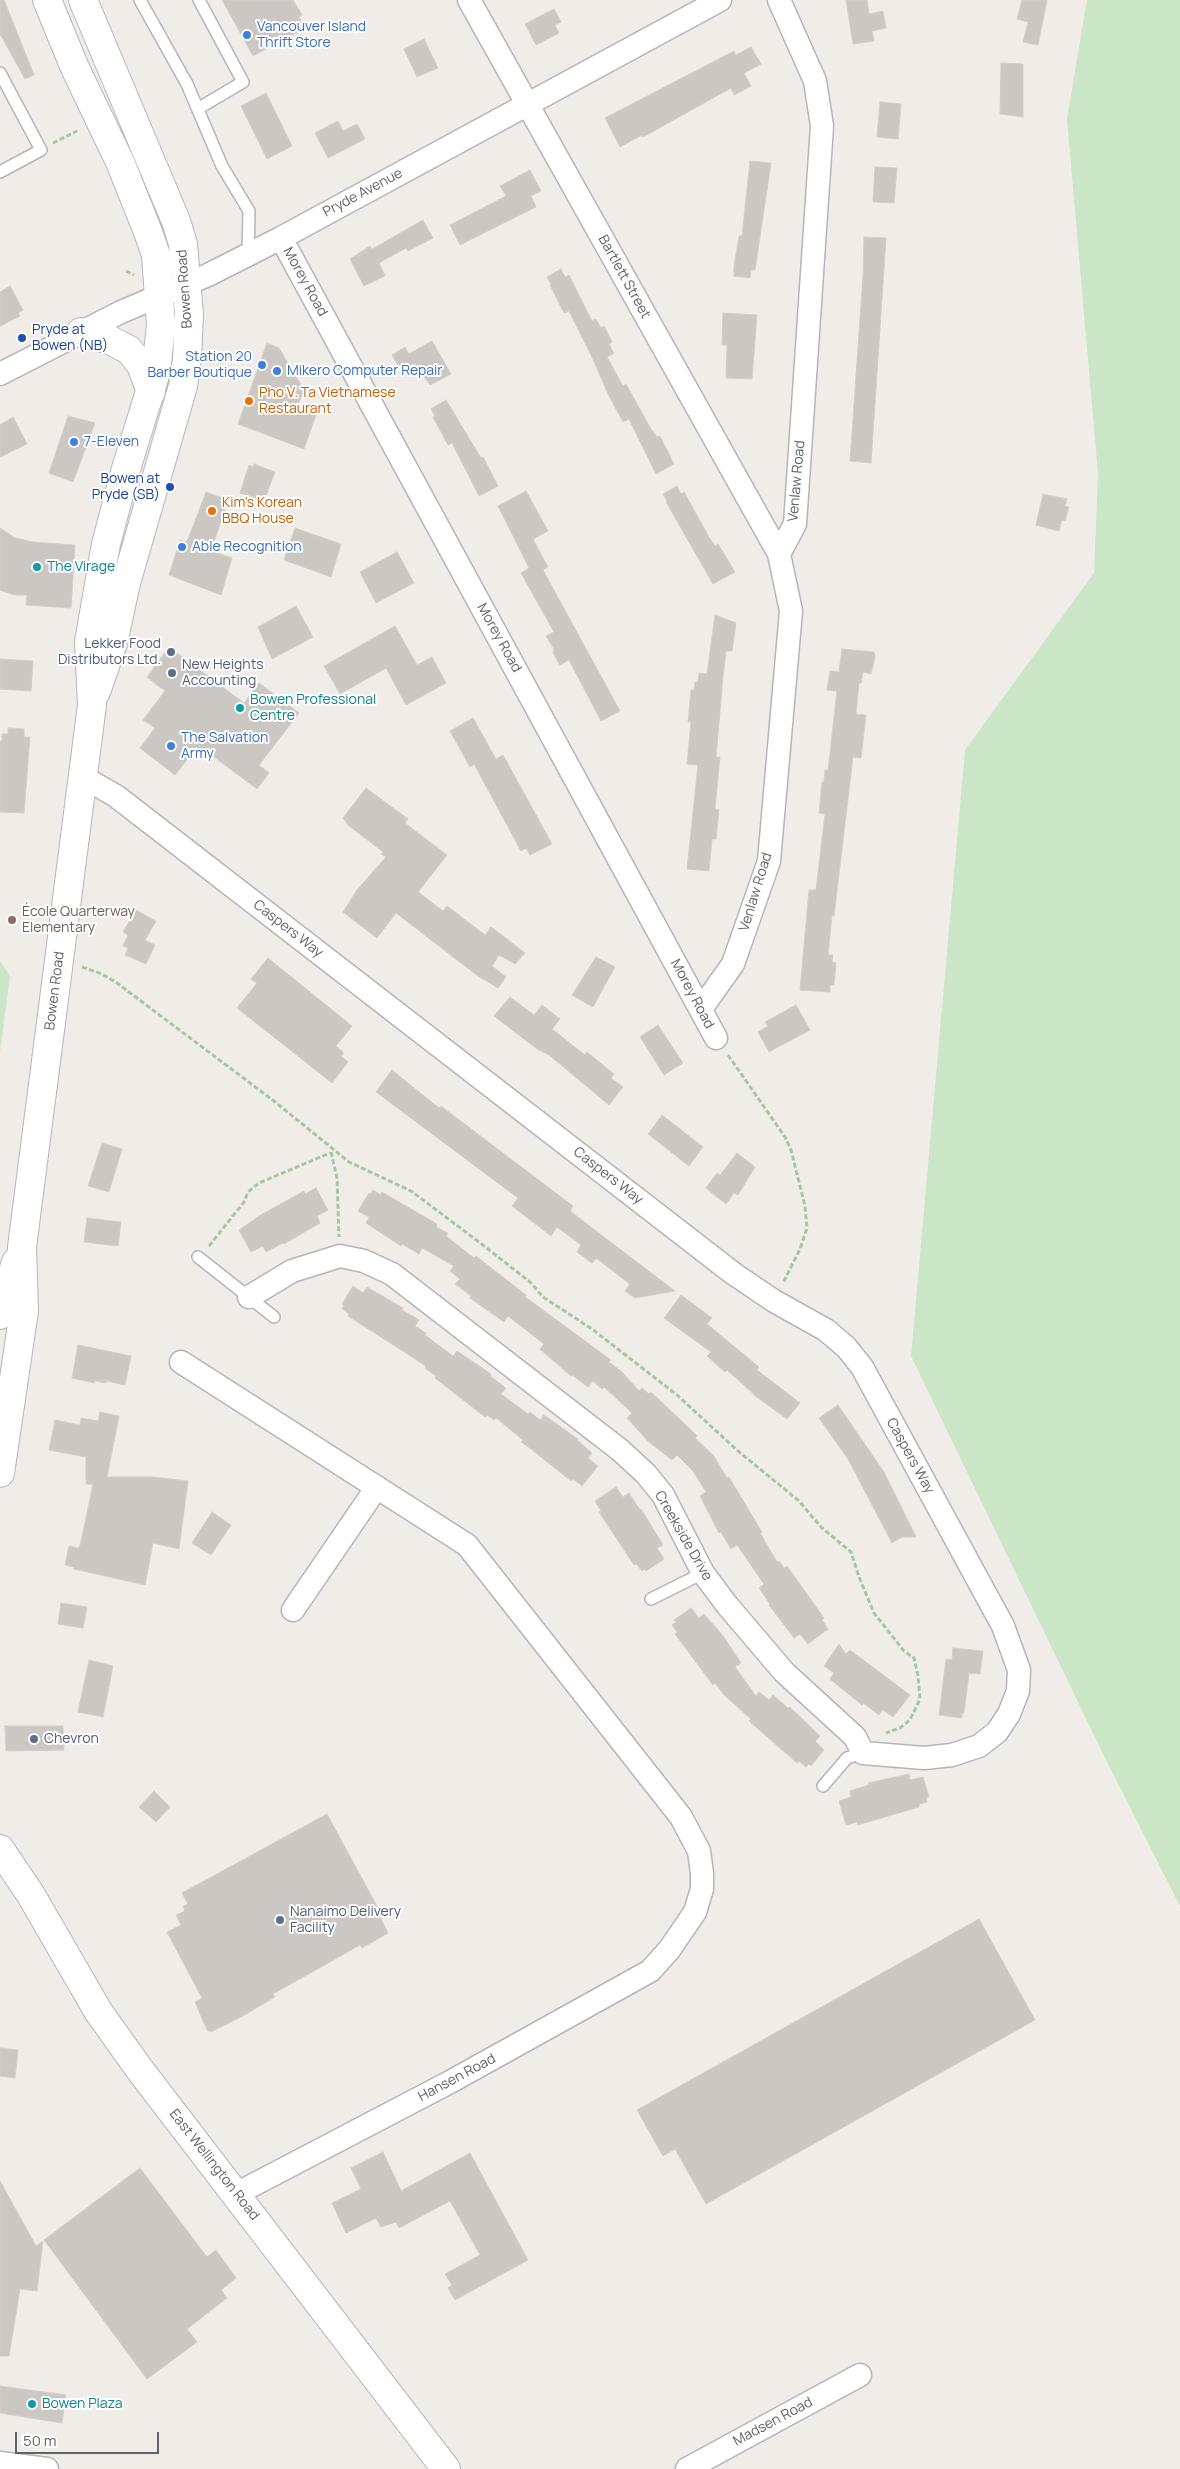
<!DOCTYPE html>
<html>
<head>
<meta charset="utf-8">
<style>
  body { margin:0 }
  #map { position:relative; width:1180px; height:2469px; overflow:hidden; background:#f0ede8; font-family:Manrope,sans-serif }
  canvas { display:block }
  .scale { position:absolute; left:15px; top:2432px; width:144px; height:22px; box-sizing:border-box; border:2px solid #5f6366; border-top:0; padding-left:6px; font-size:15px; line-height:18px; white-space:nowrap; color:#5f6366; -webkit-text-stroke:4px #fff; paint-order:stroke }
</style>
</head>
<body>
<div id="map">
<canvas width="1180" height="2469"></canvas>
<div class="scale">50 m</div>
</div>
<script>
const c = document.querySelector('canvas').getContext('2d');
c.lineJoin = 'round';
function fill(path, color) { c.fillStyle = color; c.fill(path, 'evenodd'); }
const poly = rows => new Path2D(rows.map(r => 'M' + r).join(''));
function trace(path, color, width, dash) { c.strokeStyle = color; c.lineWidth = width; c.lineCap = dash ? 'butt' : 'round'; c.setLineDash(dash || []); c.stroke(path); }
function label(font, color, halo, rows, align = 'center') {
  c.font = font + ' Manrope,sans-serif'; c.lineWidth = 4; c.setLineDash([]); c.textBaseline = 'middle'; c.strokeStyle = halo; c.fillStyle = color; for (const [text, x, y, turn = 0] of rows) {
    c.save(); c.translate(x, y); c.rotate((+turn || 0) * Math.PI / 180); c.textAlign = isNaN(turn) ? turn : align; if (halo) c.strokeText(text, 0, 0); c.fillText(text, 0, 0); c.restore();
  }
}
const green = poly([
  [1087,0,1180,0,1180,1906,1104,1756,911,1356,965,750,1094,573,1098,474,1067,119],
  [0,961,10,976,0,1052]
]);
const building = poly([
  [0,0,4,0,34,75,25,79,0,34,0,0],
  [222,0,293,0,302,15,299,17,305,28,253,56,222,0],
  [846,0,867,0,869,14,883,11,886,28,872,31,874,41,853,44,846,0],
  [1022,0,1047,0,1038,45,1023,42,1028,22,1017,19,1022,0],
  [554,9,561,22,555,25,559,33,536,45,525,24,554,9],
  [424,39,438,68,417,77,404,49,424,39],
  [751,47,761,64,744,73,751,86,734,95,731,88,643,137,642,135,620,147,605,118,734,51,736,55,751,47],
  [1001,63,1023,64,1023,117,1000,114,1001,63],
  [266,93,292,146,267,159,241,106,266,93],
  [880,102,901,104,898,139,877,137,880,102],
  [338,121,343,131,357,124,365,139,328,158,315,133,338,121],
  [750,161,771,163,755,270,751,270,750,278,734,276,734,267,739,236,742,236,750,161],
  [875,167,897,168,894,203,873,202,875,167],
  [530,170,541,191,531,196,536,207,460,245,450,225,506,196,500,186,530,170],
  [423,220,433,238,408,251,406,248,379,263,385,276,364,286,350,259,370,246,372,249,423,220],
  [864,237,886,238,871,463,850,461,863,276,864,237],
  [561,269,565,277,569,275,592,321,596,319,601,328,604,326,612,342,609,344,614,353,607,357,623,386,626,384,651,429,657,437,660,436,674,464,656,474,629,419,623,422,608,394,591,355,569,311,564,313,550,285,551,284,547,277,561,269],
  [10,286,23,310,18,313,20,316,0,326,0,292,10,286],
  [723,313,757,315,752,379,726,378,727,345,722,345,723,313],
  [432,341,451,374,430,385,414,363,401,370,392,355,405,347,409,354,432,341],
  [267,343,279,348,304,390,298,405,317,412,304,449,238,424,267,343],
  [446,400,481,458,483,457,498,486,479,496,452,443,448,445,433,417,435,416,431,409,446,400],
  [68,416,95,423,73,482,49,473,68,416],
  [13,417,27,444,0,457,0,425,13,417],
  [254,464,275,472,264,501,240,493,249,465,253,467,254,464],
  [677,486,681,494,684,492,710,539,715,546,718,544,735,572,713,584,666,502,667,501,663,494,677,486],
  [526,491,548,531,533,539,548,567,543,570,620,711,601,721,569,660,560,665,553,653,554,649,546,636,554,632,521,573,529,568,498,506,526,491],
  [206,492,228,500,211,551,232,558,221,595,169,575,180,540,187,542,206,492],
  [1043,494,1067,499,1065,506,1069,507,1065,521,1062,520,1059,531,1036,525,1043,494],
  [0,528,15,538,33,542,75,545,71,608,26,605,27,595,14,595,0,590,0,528],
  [295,528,341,544,331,577,284,560,295,528],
  [397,552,414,583,376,603,360,572,397,552],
  [296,606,313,637,272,659,258,627,296,606],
  [715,615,736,623,732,651,726,651,723,677,716,757,720,757,715,809,719,810,716,839,712,839,709,871,687,869,698,765,687,764,691,722,688,722,691,690,694,690,695,682,698,682,699,673,707,674,715,615],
  [395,626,417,665,432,657,446,683,406,705,386,668,340,694,324,666,395,626],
  [169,647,244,703,259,683,299,713,259,765,269,773,257,789,202,748,194,759,190,756,175,775,140,748,155,728,143,720,165,691,147,677,169,647],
  [842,649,874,652,875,657,871,674,863,672,861,683,859,683,856,714,866,715,861,758,853,757,834,916,832,915,828,955,833,955,832,962,836,963,834,985,830,985,830,992,800,990,809,890,816,890,825,814,819,813,822,782,824,782,825,770,828,770,837,691,827,690,830,671,839,672,842,649],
  [0,659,33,661,31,691,0,689,0,659],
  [473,718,496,759,503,755,552,844,530,855,526,848,521,851,474,764,470,767,450,731,473,718],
  [8,728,24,729,24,737,30,737,24,813,0,812,0,741,2,741,2,734,8,734,8,728],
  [366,788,408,819,405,823,447,855,418,892,443,911,447,906,485,935,491,927,525,953,515,964,499,955,492,966,506,977,498,988,478,976,396,913,377,938,343,912,357,890,386,857,381,854,383,852,348,825,343,818,366,788],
  [136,910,156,921,145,940,155,945,146,964,125,955,128,948,123,946,128,935,123,932,136,910],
  [596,957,615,967,593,1007,572,995,596,957],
  [268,958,352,1026,336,1046,344,1053,341,1056,348,1062,332,1083,237,1008,257,983,251,979,268,958],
  [510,997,534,1015,542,1005,560,1019,552,1029,585,1055,587,1052,614,1074,611,1078,623,1087,609,1105,549,1055,537,1049,494,1016,510,997],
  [796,1005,810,1030,769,1052,758,1032,768,1026,765,1022,796,1005],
  [658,1025,683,1063,664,1075,640,1037,658,1025],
  [392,1070,439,1108,441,1106,573,1206,570,1211,675,1291,635,1298,625,1291,630,1284,596,1258,592,1263,577,1252,581,1245,557,1227,551,1236,512,1206,518,1198,376,1092,392,1070],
  [662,1115,703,1147,689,1166,648,1134,662,1115],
  [102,1143,122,1149,109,1192,88,1186,102,1143],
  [737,1153,755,1167,738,1195,734,1193,726,1204,706,1188,717,1173,720,1175,737,1153],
  [316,1188,328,1210,317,1216,320,1223,284,1244,283,1243,266,1252,263,1246,251,1252,239,1230,259,1216,304,1191,305,1194,316,1188],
  [373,1190,381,1195,382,1192,437,1224,436,1227,448,1233,446,1236,474,1258,476,1256,526,1295,525,1297,532,1302,611,1360,609,1362,622,1372,639,1391,642,1388,649,1394,651,1392,688,1427,697,1436,695,1438,713,1455,727,1478,729,1477,762,1532,760,1533,777,1562,779,1561,784,1568,787,1566,824,1618,822,1620,828,1629,808,1644,800,1634,794,1638,769,1605,770,1604,759,1588,764,1584,737,1545,731,1549,721,1532,719,1533,700,1496,706,1492,693,1471,677,1455,672,1460,648,1441,627,1418,632,1413,604,1387,602,1389,593,1381,588,1387,572,1375,571,1376,540,1349,544,1344,508,1316,504,1322,470,1298,471,1296,455,1284,460,1279,450,1271,454,1266,422,1248,419,1254,402,1244,401,1246,366,1223,369,1217,358,1211,369,1193,371,1194,373,1190],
  [87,1218,121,1222,118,1246,84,1242,87,1218],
  [353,1286,363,1293,367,1287,403,1308,402,1310,419,1320,415,1326,426,1333,425,1335,453,1356,457,1351,491,1374,490,1376,506,1388,501,1394,528,1414,530,1412,540,1420,544,1415,578,1439,577,1440,592,1453,588,1458,598,1466,582,1486,573,1479,571,1481,531,1449,521,1442,523,1440,496,1418,494,1420,487,1415,485,1417,435,1378,436,1376,425,1368,426,1366,348,1316,349,1314,342,1309,344,1305,342,1304,353,1286],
  [681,1295,712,1318,707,1324,759,1367,757,1370,800,1403,787,1419,757,1397,727,1370,725,1372,707,1356,711,1352,664,1318,681,1295],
  [78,1345,131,1356,125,1385,107,1381,106,1383,95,1381,94,1383,72,1378,78,1345],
  [838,1405,884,1472,916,1537,902,1537,892,1543,848,1459,819,1418,838,1405],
  [100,1412,119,1416,107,1477,153,1477,188,1481,179,1549,153,1543,145,1585,74,1569,74,1567,65,1565,69,1546,78,1548,80,1546,93,1484,86,1484,86,1457,49,1450,55,1420,80,1425,81,1418,98,1421,100,1412],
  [616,1487,623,1497,629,1493,640,1510,641,1509,663,1545,657,1548,664,1559,646,1571,645,1569,642,1571,636,1564,634,1565,599,1512,601,1511,595,1501,616,1487],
  [212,1512,231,1525,211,1555,192,1543,212,1512],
  [61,1603,87,1607,83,1628,58,1624,61,1603],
  [691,1608,699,1618,704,1614,724,1637,741,1663,735,1667,756,1696,759,1692,769,1700,773,1695,788,1708,790,1707,820,1736,815,1741,824,1750,811,1766,809,1764,806,1767,799,1761,797,1763,749,1721,751,1719,724,1695,715,1683,713,1685,675,1634,677,1632,672,1625,676,1622,674,1620,691,1608],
  [839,1644,846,1654,850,1650,910,1695,893,1717,883,1710,879,1715,863,1703,862,1705,830,1679,834,1673,824,1666,839,1644],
  [953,1648,983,1651,980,1674,969,1673,964,1713,962,1713,962,1718,939,1715,946,1659,952,1660,953,1648],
  [89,1660,113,1666,103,1717,78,1712,89,1660],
  [5,1726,63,1726,64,1750,6,1751,5,1726],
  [909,1774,910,1780,923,1777,929,1797,926,1798,927,1802,919,1804,919,1807,858,1825,857,1822,846,1825,839,1801,851,1797,850,1791,869,1785,868,1783,909,1774],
  [154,1791,170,1807,156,1822,139,1807,154,1791],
  [327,1814,378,1908,376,1909,388,1933,362,1948,360,1945,273,1994,275,1997,241,2017,211,2032,207,2030,195,2002,202,1998,167,1932,181,1925,176,1915,185,1911,183,1906,188,1904,182,1893,327,1814],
  [979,1919,1035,2020,706,2204,675,2149,663,2156,637,2110,979,1919],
  [0,2048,18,2050,15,2078,0,2076,0,2048],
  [383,2152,401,2191,470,2153,528,2260,455,2300,448,2288,452,2285,445,2274,480,2255,450,2201,399,2228,396,2222,381,2227,376,2218,346,2233,332,2203,361,2189,351,2168,383,2152],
  [140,2168,207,2257,216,2250,236,2278,221,2290,227,2298,187,2329,197,2342,147,2379,44,2240,140,2168],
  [0,2181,36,2246,43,2241,37,2291,20,2289,9,2356,0,2356,0,2181],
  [0,2386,66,2395,62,2423,0,2413,0,2386]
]);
const path = poly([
  [53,143,77,131],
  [126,271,134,275],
  [82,967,102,974,117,983,274,1101,349,1162,411,1191,479,1242,530,1282,543,1297,592,1329,677,1395,738,1451,799,1501,821,1527,851,1552,859,1577,874,1613,904,1651,914,1658,918,1676,920,1699,910,1720,900,1728,886,1733],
  [728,1055,785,1137,791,1150,805,1206,807,1228,800,1249,783,1283],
  [331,1152,337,1178,339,1237],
  [209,1246,244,1202,248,1192,259,1183,330,1153]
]);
const lane = poly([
  [140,0,187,84,222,166,249,211,248,254],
  [199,0,243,82,199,108],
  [0,73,41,150,0,172],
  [198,1257,274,1317],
  [651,1599,703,1573],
  [823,1786,847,1758,863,1753]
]);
const street = poly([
  [469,0,779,554],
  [281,238,716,1038],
  [0,374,121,312,208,275,281,238,720,0],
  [83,777,116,796,734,1274,774,1301,826,1330,846,1347,862,1367,1003,1626,1019,1670,1018,1691,1009,1714,997,1732,979,1746,952,1755,924,1758,863,1753,855,1737,784,1672,727,1605,703,1573,663,1495,646,1474,620,1450,392,1274,364,1261,340,1256,292,1271,249,1297],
  [701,1009,733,964,769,861,791,611,779,554,795,524,822,126,815,81,779,0],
  [181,1362,467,1545,681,1817,699,1851,702,1873,702,1889,695,1912,669,1950,650,1971,450,2082,236,2194],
  [293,1610,377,1487],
  [0,2463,47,2469],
  [687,2469,860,2375]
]);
const secondary = poly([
  [83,0,176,221,183,244,189,314,187,359,183,386,126,583,113,643,96,692],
  [81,332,110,340,129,350,141,365,151,392],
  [0,1315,16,1262],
  [0,1473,24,1311,22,1247,92,705,89,642,106,544,125,472,156,372,161,325,156,255,148,232,120,162,75,68,47,0],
  [0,1849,31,1895,98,2011,140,2070,446,2469]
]);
const markers = [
  [247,35,5,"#3f7fe0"],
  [22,338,5,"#1a4fb4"],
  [262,365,5,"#3f7fe0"],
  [277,371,5,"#3f7fe0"],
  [249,401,5,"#e8710a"],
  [74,442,5,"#3f7fe0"],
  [170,487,5,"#1a4fb4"],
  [212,511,5,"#e8710a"],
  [182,547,5,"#3f7fe0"],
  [37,567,5,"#0f9aa8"],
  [171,652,5,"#5c6f8a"],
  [172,673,5,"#5c6f8a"],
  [240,708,5,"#0f9aa8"],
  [171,746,5,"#3f7fe0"],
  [12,920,5,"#8d6e63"],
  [34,1739,5,"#5c6f8a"],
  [280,1920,5,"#5c6f8a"],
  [32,2404,5,"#0f9aa8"]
];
const shopNames = [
  ["Vancouver Island",257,27],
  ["Thrift Store",257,43],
  ["Station 20",252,357,"right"],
  ["Barber Boutique",252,373,"right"],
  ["Mikero Computer Repair",287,371],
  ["7-Eleven",84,442],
  ["Able Recognition",192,547],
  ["The Salvation",181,738],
  ["Army",181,754]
];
const streetNames = [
  ["Pryde Avenue",363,193,-28],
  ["Bartlett Street",624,277,61],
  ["Morey Road",305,282,61],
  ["Bowen Road",185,289,-94],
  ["Venlaw Road",797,481,-85],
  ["Morey Road",499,638,61],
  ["Venlaw Road",756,892,-73],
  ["Caspers Way",288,929,38],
  ["Bowen Road",55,991,-83],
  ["Morey Road",692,994,62],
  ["Caspers Way",608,1176,38],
  ["Caspers Way",910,1456,61],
  ["Creekside Drive",683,1536,60],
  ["Hansen Road",457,2078,-28],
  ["East Wellington Road",214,2165,52],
  ["Madsen Road",773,2422,-28]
];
const transitNames = [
  ["Pryde at",32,330],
  ["Bowen (NB)",32,346],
  ["Bowen at",160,479,"right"],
  ["Pryde (SB)",160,495,"right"]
];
const foodNames = [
  ["Pho V. Ta Vietnamese",259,393],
  ["Restaurant",259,409],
  ["Kim's Korean",222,503],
  ["BBQ House",222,519]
];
const cultureNames = [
  ["The Virage",47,567],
  ["Bowen Professional",250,700],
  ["Centre",250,716],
  ["Bowen Plaza",42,2404]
];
const serviceNames = [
  ["Lekker Food",161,644,"right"],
  ["Distributors Ltd.",161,660,"right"],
  ["New Heights",182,665],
  ["Accounting",182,681],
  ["Chevron",44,1739],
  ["Nanaimo Delivery",290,1912],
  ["Facility",290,1928]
];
const educationNames = [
  ["École Quarterway",22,912],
  ["Elementary",22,928]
];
fill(green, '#cbe5c7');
fill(building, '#cbc8c4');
trace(building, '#d4cec6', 1);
trace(lane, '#b3b5b8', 14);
trace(street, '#b3b5b8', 25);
trace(secondary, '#b4b7bb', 30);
trace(path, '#a2c7a7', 3, [5, 2.5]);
trace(lane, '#fff', 11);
trace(street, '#fff', 22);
trace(secondary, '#fff', 28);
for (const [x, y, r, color] of markers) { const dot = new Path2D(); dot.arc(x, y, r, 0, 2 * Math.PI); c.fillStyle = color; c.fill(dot); trace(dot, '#fff', 2); }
label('14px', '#366cbe', '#fff', shopNames, 'left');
label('14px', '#5f6366', '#fff', streetNames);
label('14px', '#164399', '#fff', transitNames, 'left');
label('14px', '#c56008', '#fff', foodNames, 'left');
label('14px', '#0d838f', '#fff', cultureNames, 'left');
label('14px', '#4e5e75', '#fff', serviceNames, 'left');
label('14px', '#785e54', '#fff', educationNames, 'left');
</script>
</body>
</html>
